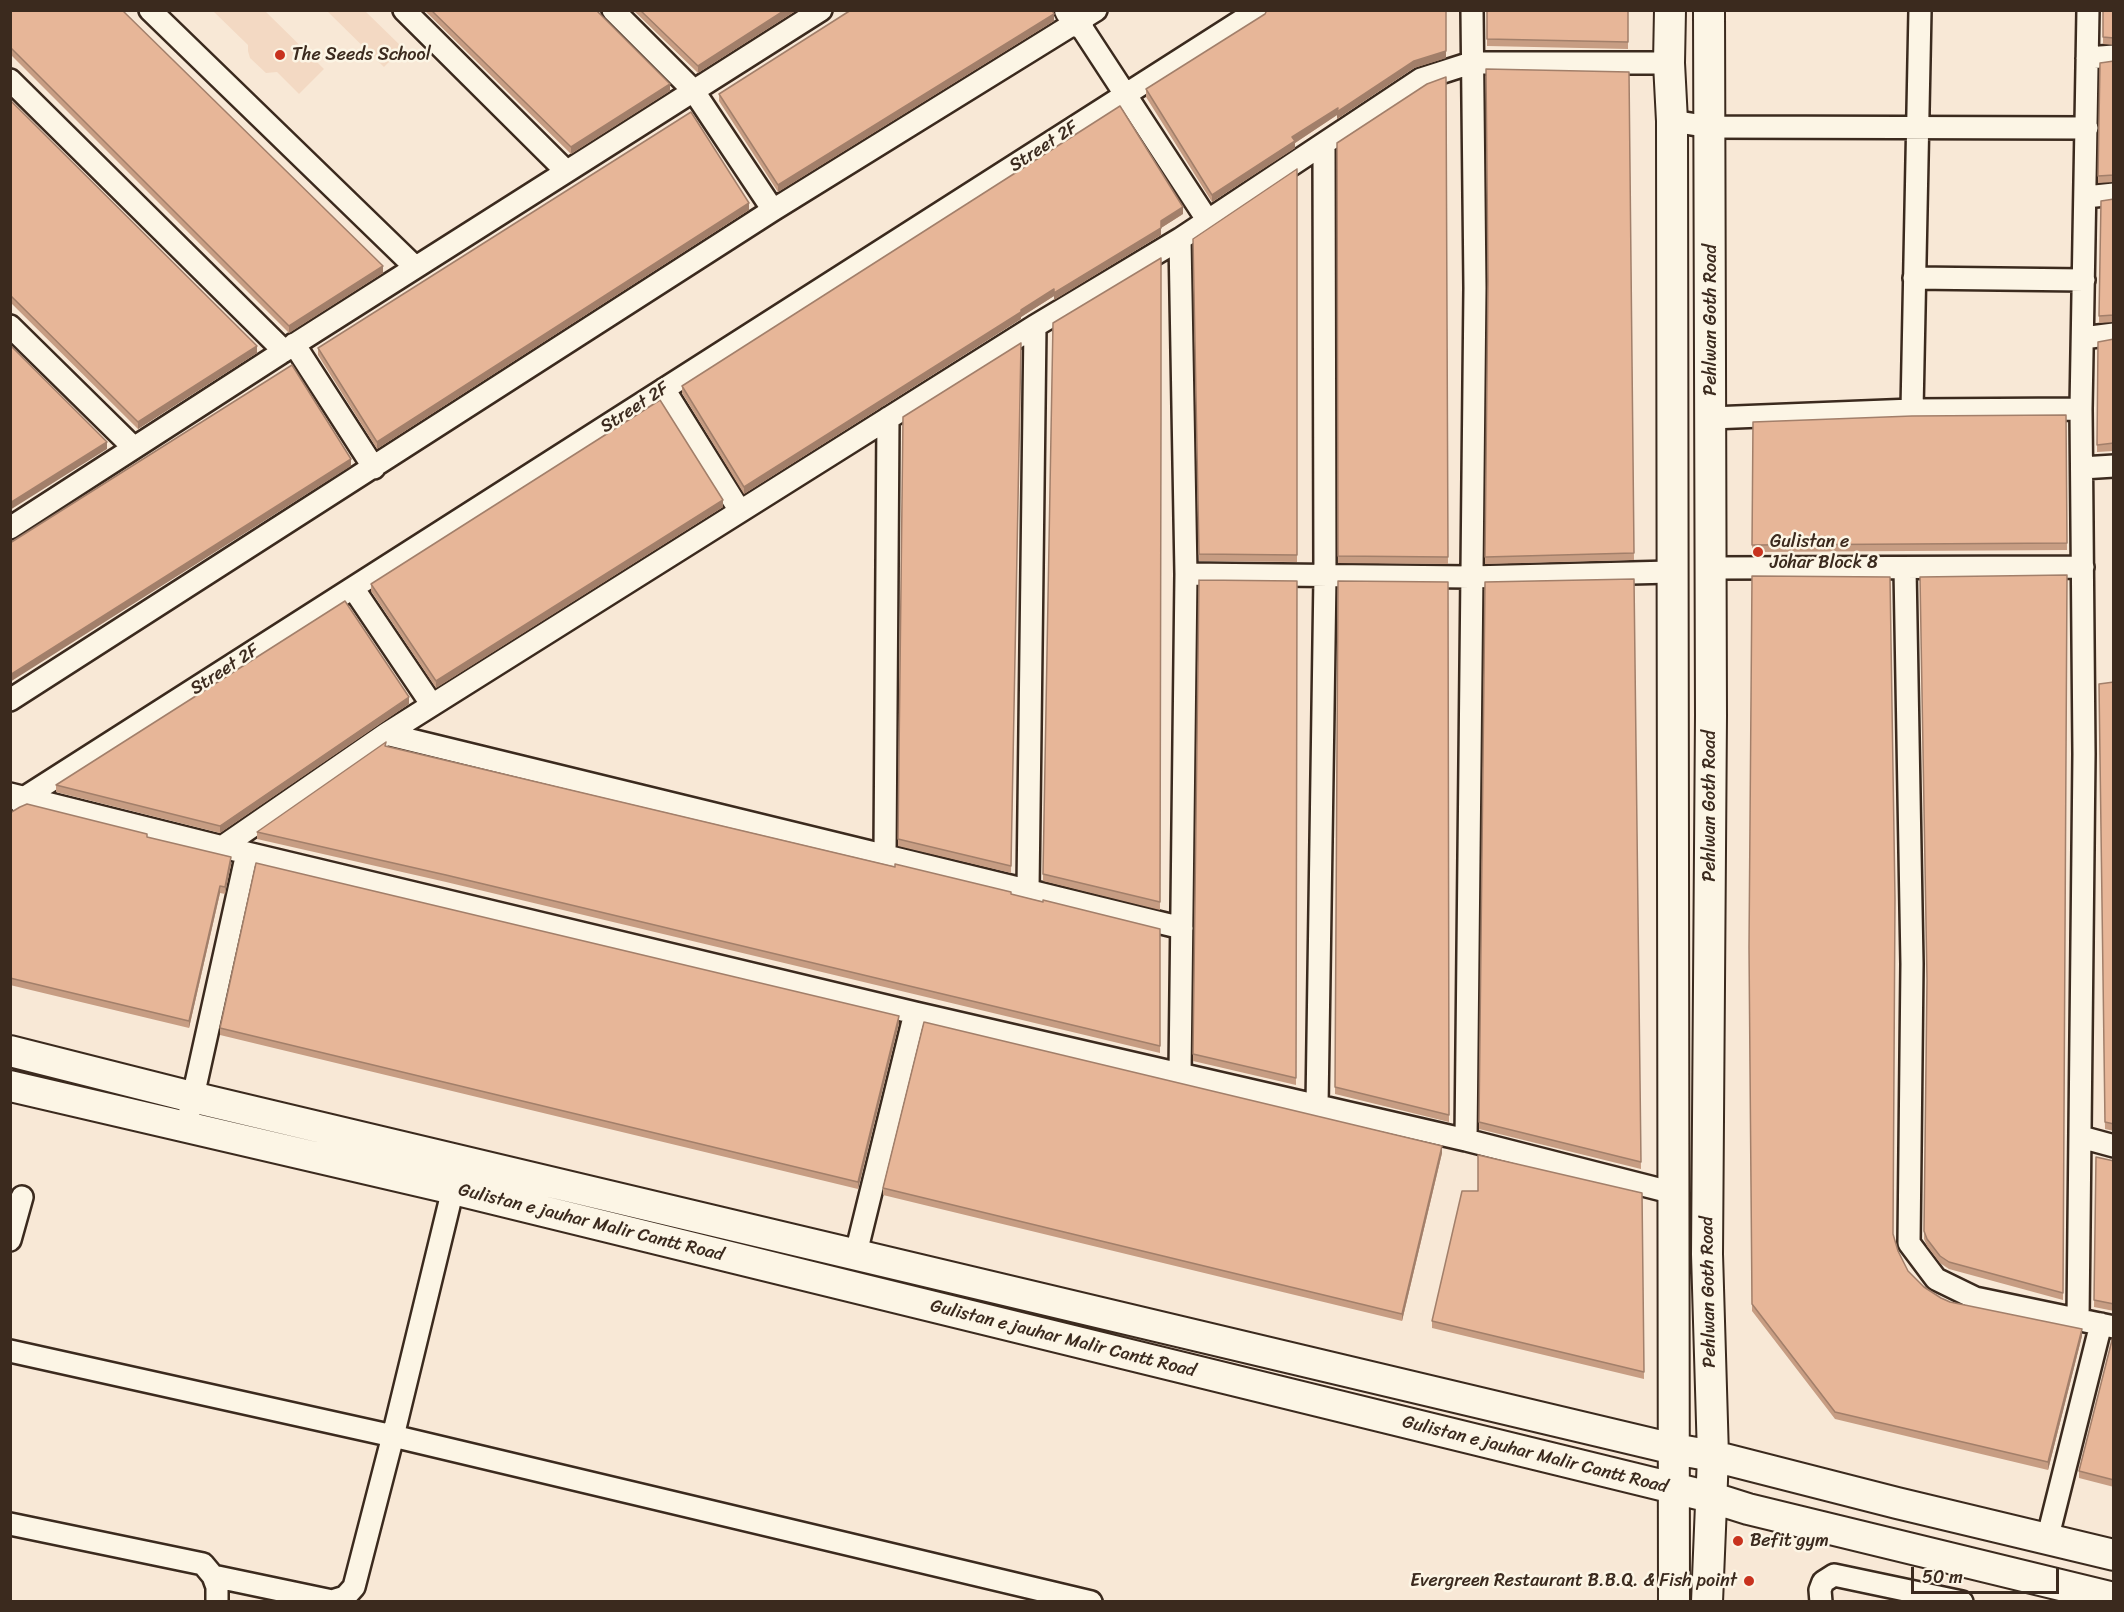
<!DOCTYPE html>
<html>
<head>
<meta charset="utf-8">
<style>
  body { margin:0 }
  #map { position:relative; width:2124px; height:1612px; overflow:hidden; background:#f8e8d6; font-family:Sriracha,sans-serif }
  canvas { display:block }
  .frame { position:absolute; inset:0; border:12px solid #3b2a1e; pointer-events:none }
  .scale { position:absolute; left:1911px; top:1567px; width:148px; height:27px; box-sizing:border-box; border:3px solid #3b2a1e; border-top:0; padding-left:8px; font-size:18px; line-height:21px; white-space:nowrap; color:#3b2a1e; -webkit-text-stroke:4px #fcf5e5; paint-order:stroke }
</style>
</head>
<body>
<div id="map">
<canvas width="2124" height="1612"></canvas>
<div class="frame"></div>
<div class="scale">50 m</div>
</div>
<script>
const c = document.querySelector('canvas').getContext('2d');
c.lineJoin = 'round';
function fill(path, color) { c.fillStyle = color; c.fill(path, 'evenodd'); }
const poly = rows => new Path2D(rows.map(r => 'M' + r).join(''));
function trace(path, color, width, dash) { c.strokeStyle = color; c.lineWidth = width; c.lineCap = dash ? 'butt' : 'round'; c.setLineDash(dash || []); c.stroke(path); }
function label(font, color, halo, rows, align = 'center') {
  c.font = font + ' Sriracha,sans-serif'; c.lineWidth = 5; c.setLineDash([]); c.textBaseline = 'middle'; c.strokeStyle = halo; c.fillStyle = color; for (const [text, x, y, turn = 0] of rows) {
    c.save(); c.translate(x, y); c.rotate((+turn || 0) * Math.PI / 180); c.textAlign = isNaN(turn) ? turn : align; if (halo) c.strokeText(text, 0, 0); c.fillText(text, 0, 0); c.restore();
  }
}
const built = poly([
  [213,11,265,11,324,69,299,94,277,72,266,73,250,58,248,51,248,45],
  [327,11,365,11,403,48,384,67]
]);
const street = poly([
  [150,10,415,267],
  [404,10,566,171],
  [613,10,693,90,773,210],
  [1078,22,1208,221],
  [2087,58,2114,56],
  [10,80,284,351],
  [1672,121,1710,127,2087,128],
  [2086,197,2114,194],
  [1180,239,1186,574,1180,1074],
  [1914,278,2084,280],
  [10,326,134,448],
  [2083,338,2114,334],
  [294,344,374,468],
  [664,389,740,511],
  [1912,410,1920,10],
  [1711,418,1912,410,2081,409],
  [2082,468,2114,466],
  [10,528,284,351,821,10],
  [1711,568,2083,567],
  [1905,568,1912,964,1909,1243,1936,1279,1975,1298,2114,1327],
  [1186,574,1470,577,1671,572],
  [353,588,432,705],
  [10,700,773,210,1096,10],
  [386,734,1182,928],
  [10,794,247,853,915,1013,1466,1140,1674,1193],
  [19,801,1258,10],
  [222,847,386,734,1035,326,1180,239,1421,79,1471,63,1669,63],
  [885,854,888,418],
  [1028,889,1035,326],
  [1317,1106,1325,576,1324,144],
  [190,1110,247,853],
  [2081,1137,2114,1146],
  [1466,1140,1475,288,1472,10],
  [10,1240,22,1197],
  [856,1253,915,1013],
  [2078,1319,2084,754,2081,409,2088,10],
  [10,1351,393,1436,1091,1602],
  [10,1524,203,1564,213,1576,217,1587,217,1602],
  [2047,1540,2101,1324],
  [213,1576,332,1601,345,1597,354,1587,393,1436,453,1189],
  [1821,1602,1820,1590,1823,1582,1834,1575,1962,1602]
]);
const secondary = poly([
  [1070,10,1078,22],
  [1670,10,1669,63,1672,121,1674,1602],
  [10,1051,192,1097,1674,1449,1713,1456,1897,1503,2114,1555],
  [10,1086,453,1189,1710,1497,1748,1509,2114,1598],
  [1707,1602,1713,1456,1707,1254,1711,715,1709,10]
]);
const wall = poly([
  [10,10,383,273,289,333,10,54],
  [424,10,596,10,670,91,571,154],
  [633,10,794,10,794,12,698,73],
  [1487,10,1628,10,1628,49,1487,46],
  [2103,10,2114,10,2114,45,2103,44],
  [1054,21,778,192,719,101,719,94],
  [1446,58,1414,68,1337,119,1337,115,1295,143,1295,148,1212,202,1146,97,1146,89],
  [2114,61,2114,182,2098,183,2100,63],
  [1629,72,1634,560,1485,564,1488,284],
  [1446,77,1448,564,1338,563,1337,143],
  [10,100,257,353,138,429,10,302],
  [1297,169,1297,562,1199,561,1193,239],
  [2114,199,2114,322,2099,323,2099,316],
  [749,210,377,449,318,355,318,348],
  [1183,214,1161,228,1161,235,1054,300,1054,296,1021,317,1021,319,744,494,682,393,682,386],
  [1161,258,1160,910,1043,881,1043,874],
  [2114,339,2114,451,2097,452,2097,445],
  [1021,343,1011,873,898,846,903,417],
  [2066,415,2067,550,1752,552,1753,422],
  [723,507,436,688,371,591,371,584],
  [2067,575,2063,1300,1949,1269,1940,1263,1927,1246,1924,1239,1927,984],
  [1634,579,1641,1169,1479,1129,1485,582],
  [1199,580,1297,581,1296,1085,1193,1061],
  [1338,581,1448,582,1449,1122,1335,1094],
  [2114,682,2114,1131,2105,1129,2099,684],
  [409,704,220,833,56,792,56,785],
  [386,746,1011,894,1160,929,1160,1053,446,882,257,839,257,832],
  [10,813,147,838,231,864,225,894,220,893,189,1028,10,985],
  [1749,947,1893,1234,1898,1251,1908,1271,1924,1287,1941,1298,1950,1302,2082,1336,2048,1470,1835,1419,1752,1311],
  [899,1023,858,1189,220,1035,220,1028],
  [1442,1153,1402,1321,883,1195,883,1188],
  [2096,1157,2114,1161,2114,1311,2094,1307],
  [1642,1193,1644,1379,1432,1328,1432,1321],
  [2114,1336,2114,1487,2079,1478,2079,1471]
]);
const shadedWall = poly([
  [785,10,794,10,794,12,698,73,698,66],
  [1054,14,1054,21,778,192,778,185],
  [1446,51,1446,58,1414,68,1337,119,1337,115,1295,143,1295,148,1212,202,1212,195,1292,137,1338,108,1414,61],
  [670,84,670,91,571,154,571,147],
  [749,203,749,210,377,449,377,442],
  [1183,207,1183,214,1161,228,1161,221],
  [1161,228,1161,235,1054,300,1054,296,1021,317,1021,310,1054,289],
  [383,266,383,273,289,333,289,326],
  [1021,312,1021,319,744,494,744,487],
  [257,346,257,353,138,429,138,422],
  [107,442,107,449,10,510,10,503],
  [351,459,351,466,10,682,10,675],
  [723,500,723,507,436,688,436,681],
  [409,697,409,704,220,833,220,826],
  [231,857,231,864,225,894,225,887],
  [220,886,220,893,189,1028,189,1021],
  [899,1016,899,1023,858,1189,858,1182],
  [1442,1146,1442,1153,1402,1321,1402,1314],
  [2082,1329,2082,1336,2048,1470,2048,1462]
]);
const building = poly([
  [10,10,122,10,383,266,289,326,10,47,10,10],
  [431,10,596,10,670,84,571,147,431,10],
  [640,10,785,10,698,66,640,10],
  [851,10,1052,10,1054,14,778,185,719,94,851,10],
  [1267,10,1446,10,1446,51,1414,61,1337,112,1338,108,1292,137,1295,141,1212,195,1146,89,1265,14,1267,10],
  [1487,10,1628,10,1628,42,1487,39,1487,10],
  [2103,10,2114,10,2114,38,2103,37,2103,10],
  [2114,61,2114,175,2098,176,2100,63,2114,61],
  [1486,69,1629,72,1634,553,1485,557,1488,281,1486,69],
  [1446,77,1448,557,1338,556,1337,143,1427,84,1446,77],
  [10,100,257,346,138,422,10,295,10,100],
  [1120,106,1183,207,1161,221,1161,228,1054,293,1054,289,1021,310,1021,312,744,487,682,386,1120,106],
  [691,112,749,203,377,442,318,348,691,112],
  [1297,169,1297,555,1199,554,1193,239,1297,169],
  [2114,199,2114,315,2099,316,2101,201,2114,199],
  [1161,258,1161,417,1160,902,1043,874,1053,323,1161,258],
  [2114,339,2114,443,2097,445,2098,342,2114,339],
  [1021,343,1011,866,898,839,903,417,1021,343],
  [10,345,107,442,10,503,10,345],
  [292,365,351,459,10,675,10,543,292,365],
  [660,400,723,500,436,681,371,584,660,400],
  [2066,415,2067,543,1752,545,1753,422,1912,416,2066,415],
  [2067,575,2063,1293,1949,1262,1940,1256,1927,1239,1924,1231,1927,980,1920,577,2067,575],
  [1752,576,1890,577,1895,899,1893,1234,1898,1251,1908,1271,1924,1287,1941,1298,1950,1302,2082,1329,2048,1462,1835,1412,1752,1304,1749,947,1752,576],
  [1634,579,1641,1162,1479,1122,1485,582,1634,579],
  [1199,580,1297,581,1296,1078,1193,1054,1199,580],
  [1338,581,1448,582,1449,1115,1335,1087,1338,581],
  [345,601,409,697,220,826,56,785,345,601],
  [2114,682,2114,1124,2105,1122,2099,684,2114,682],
  [386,742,385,746,895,867,895,864,1011,892,1011,894,1043,902,1043,900,1160,929,1160,1046,446,875,257,832,386,742],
  [27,804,147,834,147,837,231,857,225,887,220,886,189,1021,10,978,10,813,20,807,27,804],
  [256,863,899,1016,858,1182,220,1028,256,863],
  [924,1022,1442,1146,1402,1314,883,1188,924,1022],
  [1478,1155,1642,1193,1644,1372,1432,1321,1462,1191,1478,1191,1478,1155],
  [2096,1157,2114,1161,2114,1304,2094,1300,2096,1157],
  [2113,1336,2114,1336,2114,1480,2079,1471,2113,1336]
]);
const markers = [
  [280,55,6,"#c8321e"],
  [1758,552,6,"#c8321e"],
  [1738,1541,6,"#c8321e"],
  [1749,1581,6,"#c8321e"]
];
const poiNames = [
  ["The Seeds School",292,55],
  ["Gulistan e",1770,542],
  ["Johar Block 8",1770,563],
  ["Befit gym",1750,1541],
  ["Evergreen Restaurant B.B.Q. & Fish point",1737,1581,"right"]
];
const streetNames = [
  ["Street 2F",1044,147,-33],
  ["Pehlwan Goth Road",1711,320,-90],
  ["Street 2F",635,408,-33],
  ["Street 2F",225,670,-33],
  ["Pehlwan Goth Road",1710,806,-90],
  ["Gulistan e jauhar Malir Cantt Road",591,1223,14],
  ["Pehlwan Goth Road",1709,1292,-91],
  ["Gulistan e jauhar Malir Cantt Road",1063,1339,14],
  ["Gulistan e jauhar Malir Cantt Road",1535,1455,14]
];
fill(built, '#f3d9c3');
trace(street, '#3b2a1e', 26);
trace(secondary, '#3b2a1e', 34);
trace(street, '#fcf5e5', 21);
trace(secondary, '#fcf5e5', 30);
fill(wall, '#c79d83');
fill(shadedWall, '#a27f6a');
fill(building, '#e7b698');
trace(building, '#a27f6a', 1.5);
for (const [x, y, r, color] of markers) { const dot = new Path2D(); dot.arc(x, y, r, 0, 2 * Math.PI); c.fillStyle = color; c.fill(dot); trace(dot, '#fcf5e5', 2); }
label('18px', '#3b2a1e', '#fcf5e5', poiNames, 'left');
label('18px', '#3b2a1e', '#fcf5e5', streetNames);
</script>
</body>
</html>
